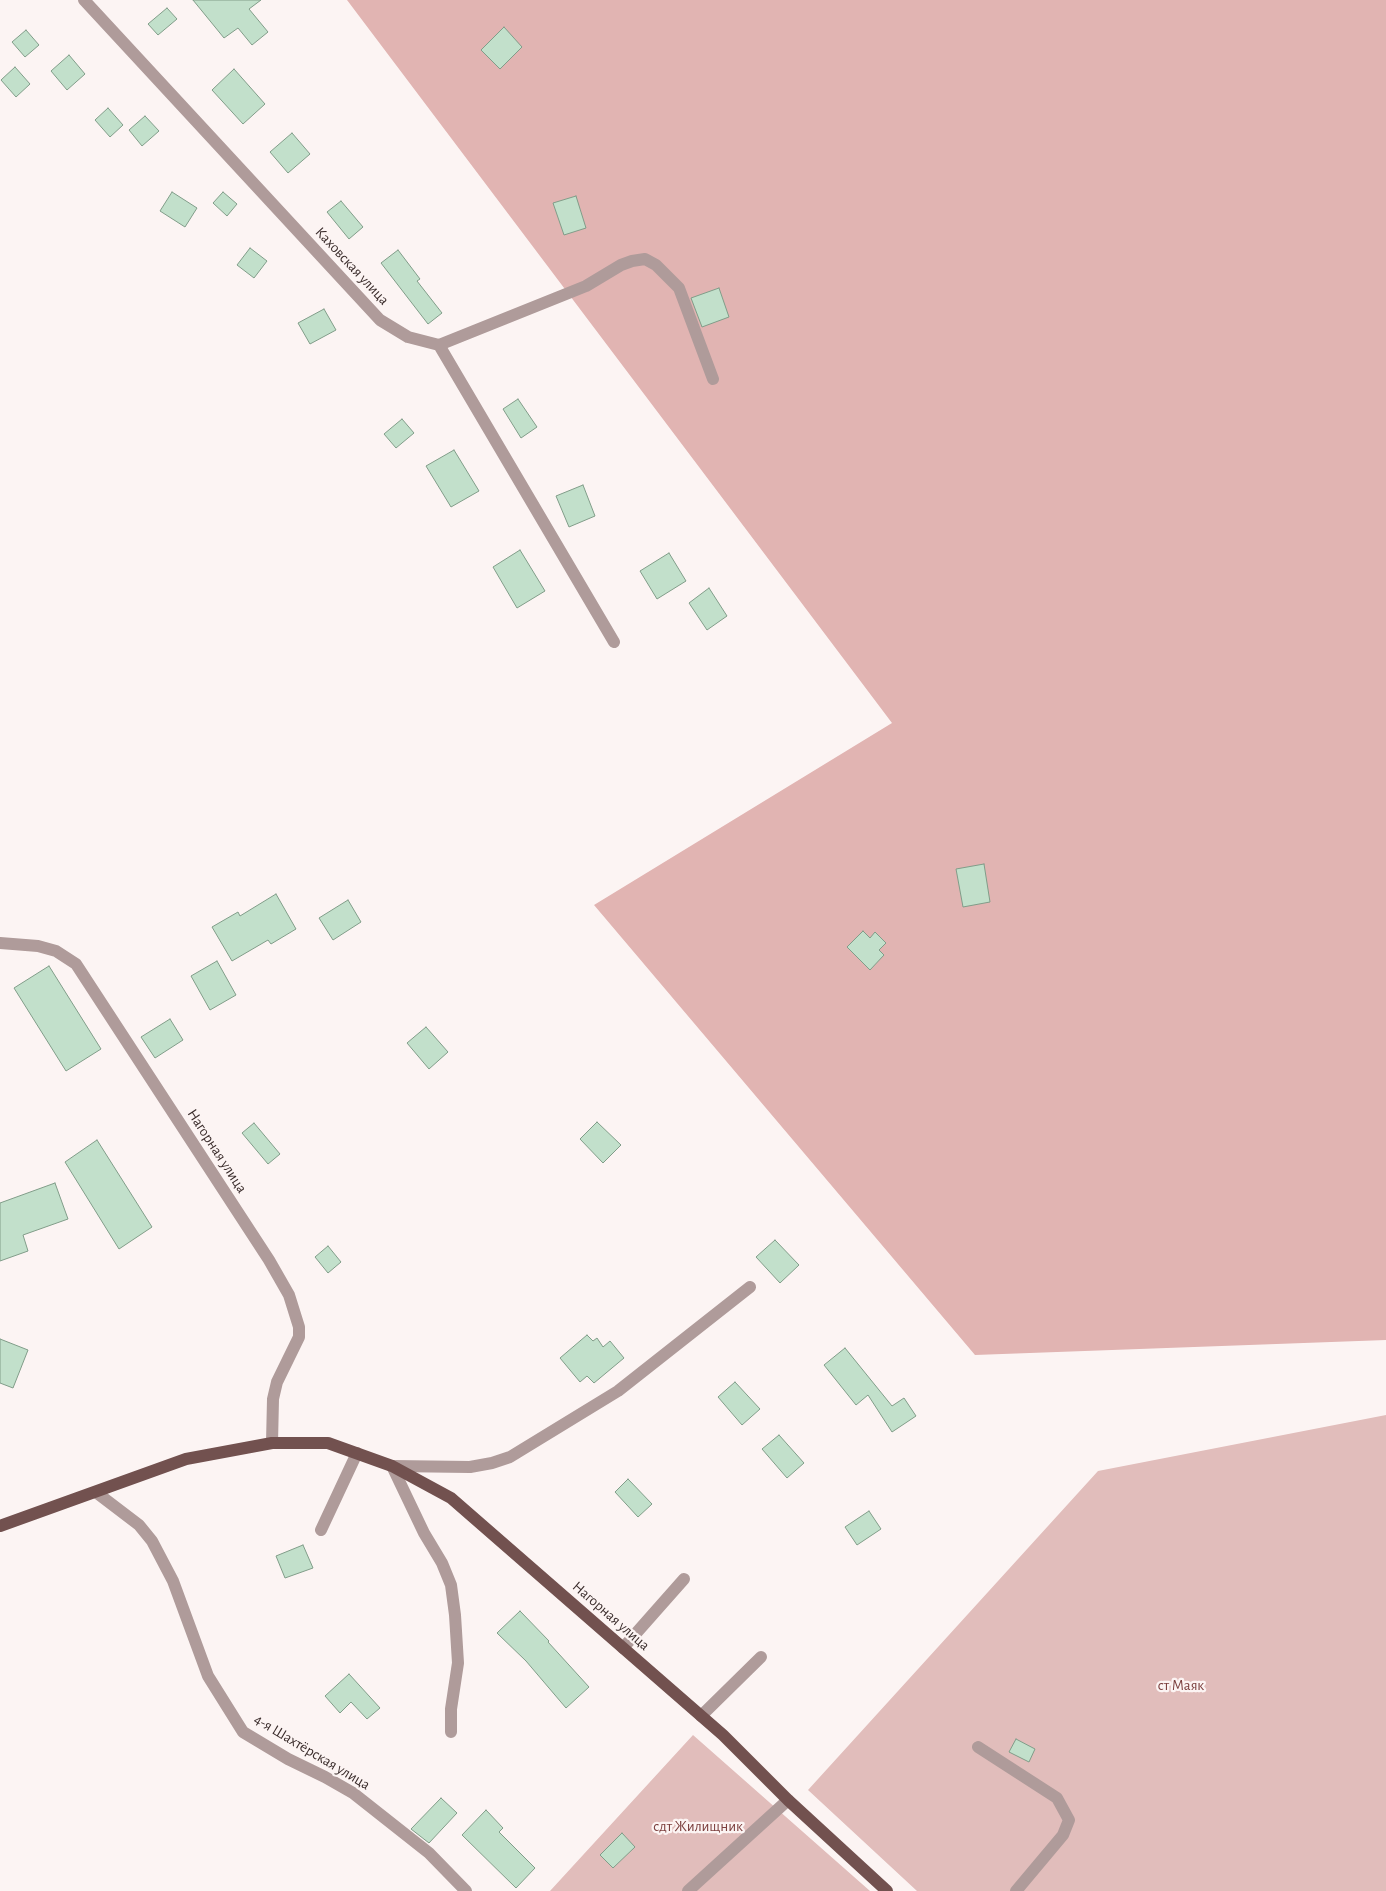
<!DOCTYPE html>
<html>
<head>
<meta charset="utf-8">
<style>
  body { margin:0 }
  canvas { display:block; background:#fcf4f3 }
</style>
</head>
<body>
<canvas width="1386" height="1891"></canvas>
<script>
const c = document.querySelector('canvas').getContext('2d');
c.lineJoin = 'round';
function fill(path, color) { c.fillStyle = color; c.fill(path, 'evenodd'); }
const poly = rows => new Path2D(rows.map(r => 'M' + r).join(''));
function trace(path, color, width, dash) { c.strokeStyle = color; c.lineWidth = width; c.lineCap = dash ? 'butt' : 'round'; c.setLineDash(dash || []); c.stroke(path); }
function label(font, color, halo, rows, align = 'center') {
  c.font = font + ' "Alegreya Sans",sans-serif'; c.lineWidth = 4.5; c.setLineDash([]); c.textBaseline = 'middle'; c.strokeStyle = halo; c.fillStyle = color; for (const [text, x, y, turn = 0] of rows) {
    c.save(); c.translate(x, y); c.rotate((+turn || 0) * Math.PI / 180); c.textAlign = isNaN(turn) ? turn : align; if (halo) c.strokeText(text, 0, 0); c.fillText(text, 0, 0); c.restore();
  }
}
const green = poly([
  [1386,1415,1386,1891,917,1891,808,1790,1098,1471],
  [693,1735,870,1891,550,1891]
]);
const forest = poly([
  [347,0,1386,0,1386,1340,975,1355,594,905,892,723]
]);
const building = poly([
  [193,0,261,0,249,9,268,32,252,45,238,28,224,38,193,0],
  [167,8,177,19,158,35,148,24,167,8],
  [504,27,522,47,500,69,481,50,504,27],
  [26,30,39,45,25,57,12,42,26,30],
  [69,55,85,74,67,90,51,71,69,55],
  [15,67,30,84,16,97,1,80,15,67],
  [234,69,265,104,243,124,212,90,234,69],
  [108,108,123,125,110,137,95,120,108,108],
  [145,116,159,131,142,146,129,130,145,116],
  [292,133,310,154,288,173,270,152,292,133],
  [172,192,197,208,185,227,160,211,172,192],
  [223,192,237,204,227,216,213,203,223,192],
  [576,196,586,228,564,235,553,203,576,196],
  [341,201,363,227,349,239,327,212,341,201],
  [250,248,267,261,254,278,237,265,250,248],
  [398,250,420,279,417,281,442,313,428,324,381,263,398,250],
  [719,288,729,317,702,327,691,298,719,288],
  [324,309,336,330,310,344,298,323,324,309],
  [518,399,537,427,521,438,503,409,518,399],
  [402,419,414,433,396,448,384,434,402,419],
  [454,450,479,491,451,507,426,466,454,450],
  [583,485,595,516,569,527,556,496,583,485],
  [520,550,545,591,517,608,493,567,520,550],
  [669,553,686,581,657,599,640,571,669,553],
  [709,588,727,616,707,630,689,603,709,588],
  [984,864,990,902,963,907,956,869,984,864],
  [276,894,296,929,271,944,268,940,232,961,212,927,238,912,240,916,276,894],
  [348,900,361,922,333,940,319,918,348,900],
  [863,931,870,938,875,932,886,943,879,950,884,955,870,970,847,947,863,931],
  [217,961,236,995,210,1010,191,976,217,961],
  [49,966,101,1049,66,1071,14,988,49,966],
  [170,1019,183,1040,155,1058,141,1037,170,1019],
  [426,1027,448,1052,429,1069,407,1043,426,1027],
  [597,1122,621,1145,603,1163,580,1139,597,1122],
  [254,1123,280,1154,268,1164,242,1133,254,1123],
  [97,1140,152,1227,119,1249,65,1162,97,1140],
  [55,1183,68,1219,23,1235,28,1251,0,1261,0,1203,55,1183],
  [775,1240,799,1265,780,1283,756,1257,775,1240],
  [328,1246,341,1262,328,1273,315,1257,328,1246],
  [587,1335,593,1341,597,1338,603,1347,610,1341,624,1358,594,1383,587,1376,580,1382,560,1358,587,1335],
  [0,1339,28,1350,13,1388,0,1383,0,1339],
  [845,1348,892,1406,904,1398,916,1416,892,1432,868,1395,856,1405,824,1365,845,1348],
  [735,1382,760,1409,742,1425,718,1397,735,1382],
  [779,1435,804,1463,787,1478,762,1449,779,1435],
  [628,1479,652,1504,638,1517,615,1492,628,1479],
  [869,1511,881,1529,857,1545,845,1527,869,1511],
  [303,1545,313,1568,285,1578,276,1556,303,1545],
  [520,1611,549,1641,548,1642,589,1687,566,1708,526,1661,497,1633,520,1611],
  [349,1674,380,1708,367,1719,351,1702,340,1713,325,1696,349,1674],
  [1016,1739,1035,1749,1029,1762,1009,1752,1016,1739],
  [441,1798,457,1813,429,1843,411,1829,441,1798],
  [486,1810,503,1828,499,1832,535,1868,516,1888,462,1835,486,1810],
  [622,1833,635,1847,613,1868,600,1855,622,1833]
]);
const minor = poly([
  [84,0,380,320,408,337,439,345,614,642],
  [439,345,586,286,621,265,632,261,645,259,656,265,679,288,713,379],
  [0,943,38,946,56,951,76,964,269,1260,289,1295,299,1327,299,1337,277,1382,273,1399,272,1443],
  [97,1493,139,1525,152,1541,173,1581,208,1676,243,1732,288,1759,325,1777,353,1793,429,1853,466,1891],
  [321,1530,357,1453],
  [623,1648,684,1579],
  [701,1716,761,1657],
  [451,1732,451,1709,458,1663,455,1615,451,1585,442,1563,424,1533,392,1466,470,1467,492,1463,510,1457,618,1391,750,1287],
  [978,1747,1057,1798,1069,1820,1063,1835,1016,1891],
  [688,1891,788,1800]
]);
const major = poly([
  [0,1526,186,1459,272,1443,328,1443,392,1466,451,1498,723,1735,788,1800,887,1891]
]);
const streetNames = [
  ["Каховская улица",352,266,47],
  ["Нагорная улица",217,1151,57],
  ["Нагорная улица",611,1616,41],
  ["4-я Шахтёрская улица",312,1752,31]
];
const parkNames = [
  ["ст Маяк",1181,1685],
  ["сдт Жилищник",698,1826]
];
fill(green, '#e1bdbb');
fill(forest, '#e1b4b2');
fill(building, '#c2e0cb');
trace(building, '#819d89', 1);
trace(minor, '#af9b9a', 12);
trace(major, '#72514f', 12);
label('15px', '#3a2c2b', '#fcf4f3', streetNames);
label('15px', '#7c403f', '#fcf4f3', parkNames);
</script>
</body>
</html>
